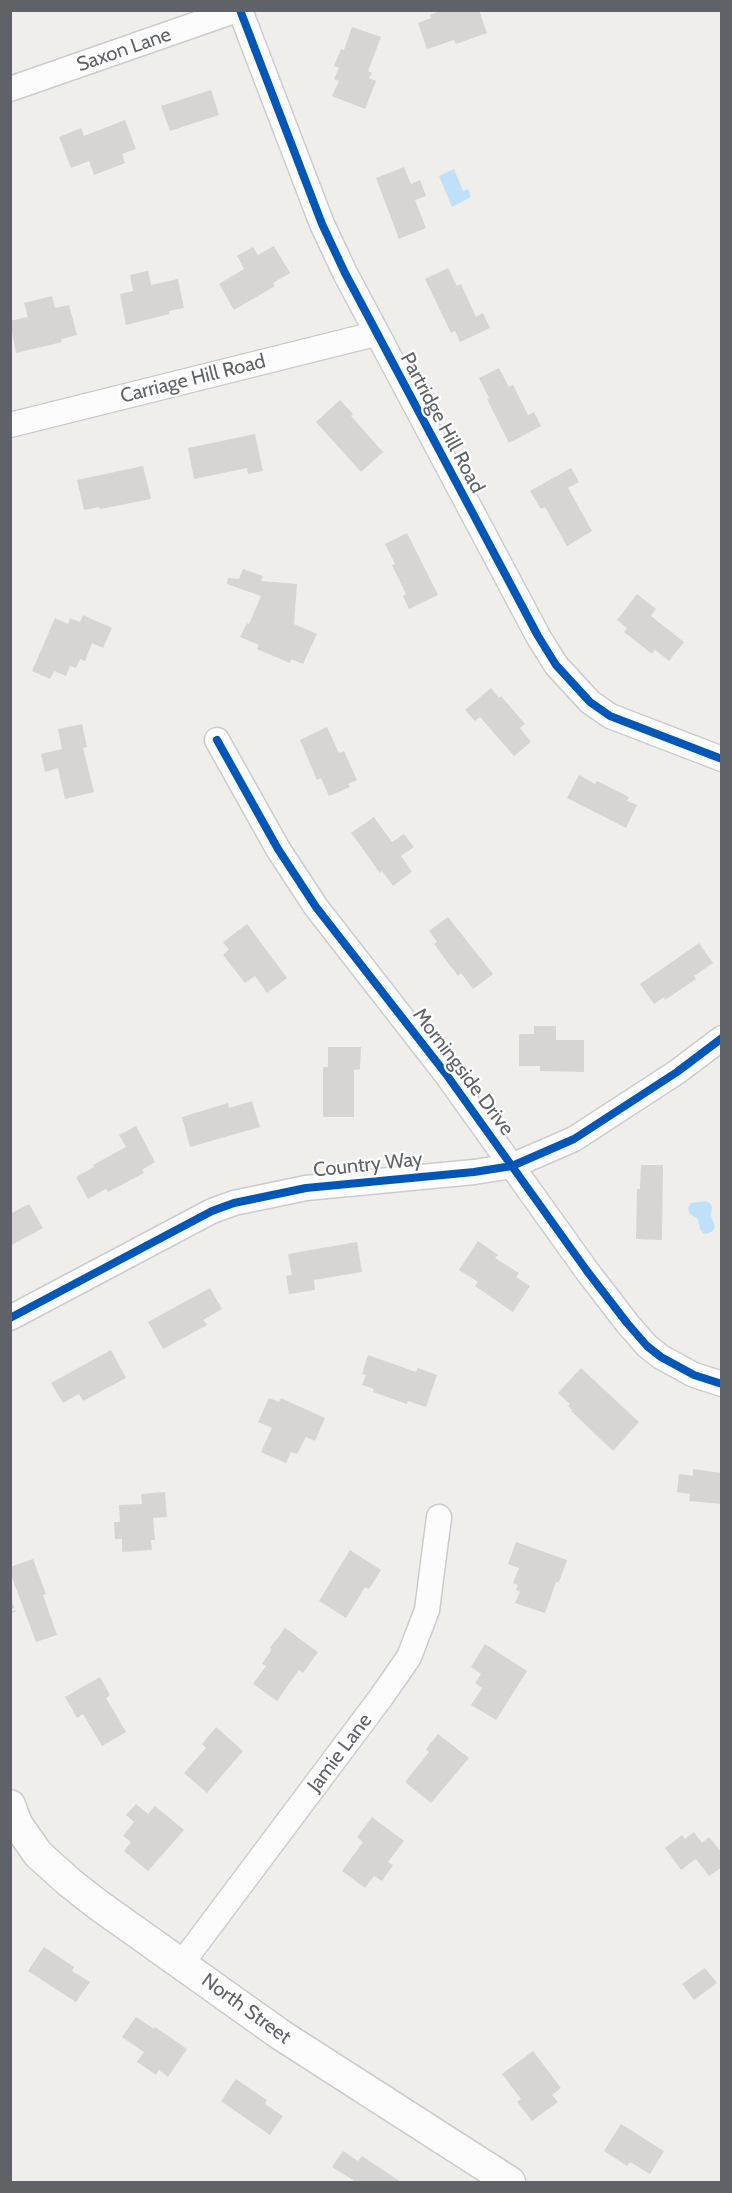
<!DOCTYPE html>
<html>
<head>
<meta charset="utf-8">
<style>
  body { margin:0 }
  #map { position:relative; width:732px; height:2193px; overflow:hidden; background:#efeeea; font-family:Cabin,sans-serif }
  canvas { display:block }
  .frame { position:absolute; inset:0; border:12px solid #5f6368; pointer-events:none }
</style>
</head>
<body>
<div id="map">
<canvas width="732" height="2193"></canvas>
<div class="frame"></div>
</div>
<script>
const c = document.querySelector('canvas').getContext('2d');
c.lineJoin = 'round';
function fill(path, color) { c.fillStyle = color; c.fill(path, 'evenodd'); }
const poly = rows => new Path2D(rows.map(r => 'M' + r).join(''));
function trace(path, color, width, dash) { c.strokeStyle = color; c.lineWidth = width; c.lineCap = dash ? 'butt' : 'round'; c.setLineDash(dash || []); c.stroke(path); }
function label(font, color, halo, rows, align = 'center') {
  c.font = font + ' Cabin,sans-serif'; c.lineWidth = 4.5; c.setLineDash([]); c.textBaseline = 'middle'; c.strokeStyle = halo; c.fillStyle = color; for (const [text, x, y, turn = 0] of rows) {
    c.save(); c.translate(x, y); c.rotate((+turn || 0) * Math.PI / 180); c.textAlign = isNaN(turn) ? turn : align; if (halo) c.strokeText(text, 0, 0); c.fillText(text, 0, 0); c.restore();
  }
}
const water = poly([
  [454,169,463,191,468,189,471,197,452,207,439,176],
  [706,1201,711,1204,712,1207,711,1216,715,1227,713,1231,706,1234,703,1233,700,1229,698,1219,690,1214,688,1208,691,1203]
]);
const building = poly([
  [442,10,479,10,487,33,456,44,454,40,427,49,418,23,431,18,430,15],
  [352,27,381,37,368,71,372,73,369,78,376,81,365,109,332,96,339,81,334,79,339,68,334,66,341,49,344,50],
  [211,90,219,115,170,131,161,106],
  [125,120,136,149,122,154,125,163,94,175,89,161,71,168,59,137,81,128,84,136],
  [404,167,411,184,420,180,426,196,415,200,426,228,399,239,376,178],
  [274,246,290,273,273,283,275,286,234,310,219,284,244,269,237,256,253,247,258,255],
  [448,268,457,286,461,284,476,317,483,313,490,328,460,342,455,331,451,333,425,279],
  [148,271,151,285,178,279,184,308,169,311,169,314,126,325,120,294,133,291,130,275],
  [52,296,55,308,69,305,77,335,61,339,62,342,16,353,10,321,28,317,24,303],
  [499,368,509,387,513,385,528,415,534,412,541,426,509,443,487,399,489,398,479,378],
  [340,400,353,414,351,416,383,452,361,472,316,422],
  [255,434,263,471,248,474,247,468,194,479,188,448],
  [143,466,151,499,100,509,99,507,84,510,77,480],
  [571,468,579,482,568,488,592,531,567,546,545,507,541,509,530,491],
  [407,533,438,595,409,609,403,596,406,594,392,565,395,564,385,544],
  [243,569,263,576,261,581,297,584,294,624,317,634,303,664,291,659,290,663,257,649,259,645,240,637,247,623,249,624,261,596,227,584,228,578,239,579],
  [637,594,656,609,651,616,684,642,669,661,655,650,652,654,624,632,627,628,617,620],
  [83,615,112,628,103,648,92,643,85,661,80,659,76,668,70,666,66,676,54,671,50,679,32,671,55,618,68,624,70,618,80,622],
  [491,688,499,698,501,696,525,724,520,728,531,742,514,756,480,717,475,721,465,710],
  [82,724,87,747,83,748,94,792,65,799,58,768,45,772,41,754,62,749,58,729],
  [327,727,339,753,344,751,357,780,348,784,350,787,329,796,321,778,317,780,300,740],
  [579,775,595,784,597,781,629,797,627,801,637,805,626,828,567,798],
  [374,817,392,842,404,834,414,847,401,856,412,872,393,886,382,871,380,873,351,833],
  [448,917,493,974,473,989,461,973,458,976,434,944,437,942,429,931],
  [247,924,287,978,267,993,255,976,245,983,223,955,229,950,223,942],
  [699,943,713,963,694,976,696,979,665,1000,664,997,654,1004,640,984],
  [534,1026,556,1026,556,1040,584,1040,584,1072,540,1071,540,1066,519,1066,519,1034,534,1034],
  [328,1047,361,1047,360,1069,354,1070,354,1117,323,1117,323,1067,328,1067],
  [252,1101,260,1127,190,1147,182,1117,228,1103,229,1108],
  [136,1126,155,1162,142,1170,144,1173,108,1192,106,1189,88,1199,76,1177,94,1167,93,1165,126,1147,119,1135],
  [641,1165,663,1165,662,1240,636,1239,637,1189,640,1189],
  [29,1204,43,1228,10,1246,10,1214],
  [478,1241,498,1255,495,1258,519,1273,516,1277,530,1286,513,1312,475,1286,478,1282,459,1270],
  [357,1242,362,1272,314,1280,315,1290,289,1294,286,1276,292,1275,288,1254],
  [210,1288,222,1309,203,1320,207,1325,163,1349,148,1322],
  [111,1350,126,1378,83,1401,79,1394,63,1403,51,1383],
  [368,1355,416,1372,418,1368,437,1375,426,1407,408,1401,407,1404,373,1392,374,1389,362,1385,366,1375,362,1374],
  [581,1368,639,1422,613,1451,571,1411,572,1410,568,1406,570,1404,558,1393],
  [269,1398,279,1402,281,1398,325,1418,315,1441,306,1437,297,1454,291,1452,286,1463,261,1452,272,1428,258,1422],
  [693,1469,722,1473,722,1504,689,1501,690,1494,677,1492,679,1474,693,1476],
  [165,1492,167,1517,153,1518,155,1540,151,1540,152,1550,122,1552,122,1539,115,1539,114,1522,120,1522,119,1505,142,1504,141,1494],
  [516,1542,567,1560,559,1582,556,1582,545,1613,515,1603,520,1592,516,1590,518,1585,513,1583,519,1568,508,1564],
  [350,1550,381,1570,369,1589,365,1587,346,1618,319,1601],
  [33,1559,46,1594,43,1595,57,1635,36,1642,10,1572,10,1567],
  [285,1628,318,1652,303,1673,299,1670,277,1701,253,1684,266,1666,262,1664,272,1649,270,1648],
  [485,1644,527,1671,496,1720,471,1705,482,1688,475,1683,481,1674,471,1667],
  [100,1677,110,1695,106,1698,126,1732,102,1746,83,1714,77,1718,65,1697],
  [216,1727,243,1751,207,1793,184,1773,206,1748,202,1744],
  [438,1734,469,1758,431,1803,405,1782,429,1752,426,1749],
  [136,1804,148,1814,155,1806,184,1830,148,1871,124,1851,131,1842,123,1836,134,1822,126,1815],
  [372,1817,404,1841,388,1862,393,1865,382,1881,374,1876,365,1888,342,1871,363,1842,357,1837],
  [694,1832,702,1843,709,1837,722,1853,722,1867,709,1876,696,1859,681,1870,665,1848,682,1835,685,1839],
  [44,1947,74,1967,72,1971,90,1982,76,2002,28,1971],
  [705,1968,717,1983,694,2000,682,1984],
  [136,2017,154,2029,155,2027,187,2049,168,2077,159,2070,156,2075,137,2062,144,2052,122,2037],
  [533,2051,561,2088,552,2095,558,2102,532,2121,517,2102,521,2099,502,2074],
  [236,2079,267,2100,265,2104,283,2116,270,2135,221,2101],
  [621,2124,664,2151,650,2174,630,2162,627,2166,604,2151],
  [343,2151,358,2161,362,2156,401,2182,356,2182,332,2167]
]);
const path = poly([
  [10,1603,14,1612]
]);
const minor = poly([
  [240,10,322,224,345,273,538,636,556,665,590,702,610,716,722,759],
  [10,89,237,10],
  [10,425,375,334],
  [217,740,278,849,316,907,446,1074,587,1271,627,1323,647,1346,661,1357,694,1375,722,1384],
  [10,1318,212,1211,234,1203,306,1188,474,1172,512,1166,574,1139,677,1072,722,1038],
  [182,1963,382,1696,409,1657,427,1610,439,1517]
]);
const tertiary = poly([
  [10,1805,17,1824,38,1854,69,1882,97,1904,281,2035,510,2182]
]);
const cycleway = poly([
  [240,10,322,224,345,273,538,636,556,665,590,702,610,716,722,759],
  [217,740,278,849,316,907,446,1074,587,1271,627,1323,647,1346,661,1357,694,1375,722,1384],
  [10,1318,212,1211,234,1203,306,1188,474,1172,512,1166,574,1139,677,1072,722,1038]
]);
const streetNames = [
  ["Saxon Lane",124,50,-19],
  ["Carriage Hill Road",193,379,-14],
  ["Partridge Hill Road",442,423,62],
  ["Morningside Drive",463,1072,53],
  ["Country Way",368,1165,-6],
  ["Jamie Lane",340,1753,-53],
  ["North Street",246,2009,36]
];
fill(water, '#bfe0f9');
fill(building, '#d6d5d3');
trace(minor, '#cbcccc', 27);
trace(tertiary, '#cbcccc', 33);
trace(path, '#cacfcc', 4, [6, 3]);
trace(minor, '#fdfcfc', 24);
trace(tertiary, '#fdfcfc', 30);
trace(cycleway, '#0057b8', 8);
label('20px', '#5f6368', '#fff', streetNames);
</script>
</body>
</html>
